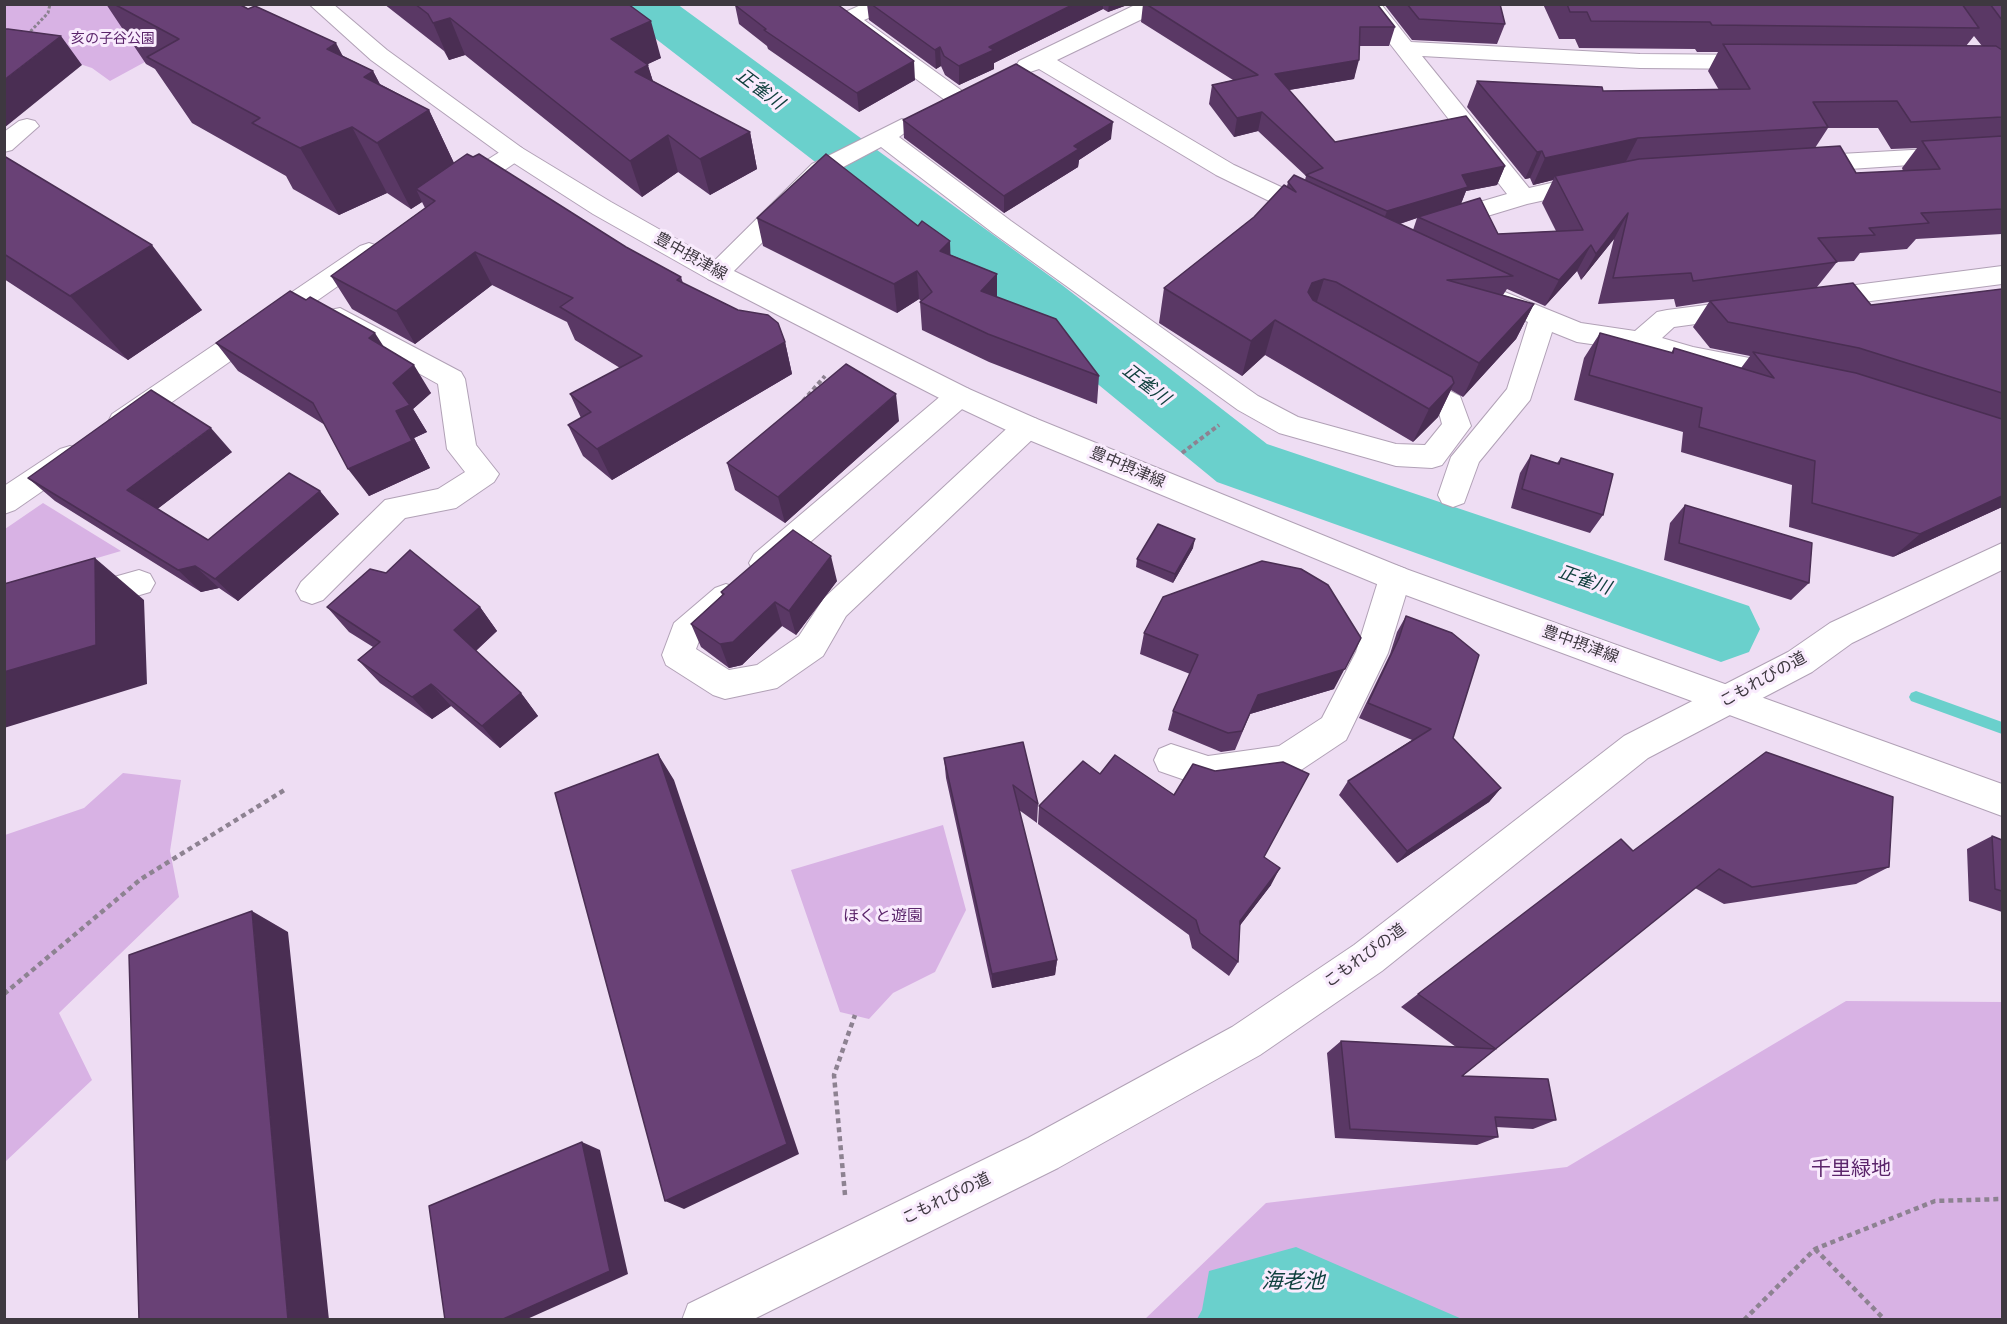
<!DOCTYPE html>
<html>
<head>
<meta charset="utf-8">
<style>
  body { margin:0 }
  #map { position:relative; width:2007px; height:1324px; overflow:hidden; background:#eeddf3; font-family:Overpass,sans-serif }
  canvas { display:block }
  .frame { position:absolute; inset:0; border:6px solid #3e3840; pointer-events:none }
</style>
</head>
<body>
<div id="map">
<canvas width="2007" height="1324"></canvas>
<div class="frame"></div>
</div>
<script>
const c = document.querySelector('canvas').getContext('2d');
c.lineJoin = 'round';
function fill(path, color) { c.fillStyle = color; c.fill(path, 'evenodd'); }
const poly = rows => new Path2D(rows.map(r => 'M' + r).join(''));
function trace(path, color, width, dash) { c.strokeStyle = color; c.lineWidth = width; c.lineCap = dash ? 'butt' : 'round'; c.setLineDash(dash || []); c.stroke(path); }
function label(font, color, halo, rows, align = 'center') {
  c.font = font + ' Overpass,"Noto Sans JP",sans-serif'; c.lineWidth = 6; c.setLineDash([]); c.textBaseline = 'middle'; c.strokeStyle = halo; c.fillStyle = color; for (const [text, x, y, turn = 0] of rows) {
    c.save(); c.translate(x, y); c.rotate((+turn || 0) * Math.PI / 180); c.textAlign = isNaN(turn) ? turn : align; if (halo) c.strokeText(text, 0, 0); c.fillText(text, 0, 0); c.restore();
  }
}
const green = poly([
  [4,5,223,5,178,44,110,81,92,68,62,58,5,47],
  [43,503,121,551,5,585,5,529],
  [123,773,181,780,170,851,179,897,59,1013,92,1080,5,1162,5,835,84,808],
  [943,825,966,910,935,972,893,993,869,1019,840,1012,791,870],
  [1846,1001,2002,1002,2002,1319,1144,1320,1266,1203,1567,1167]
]);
const water = poly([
  [1296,1247,1462,1319,1197,1319,1202,1310,1209,1271]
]);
const stream = poly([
  [1916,691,2002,722,2002,734,1911,701,1909,697,1911,693,1916,691]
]);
const river = poly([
  [618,4,677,4,1062,285,1267,444,1749,606,1760,629,1749,652,1721,662,1217,482,1016,317,625,15,618,4]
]);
const pathFar2 = poly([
  [27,35,48,13,50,4]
]);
const pathFar1 = poly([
  [803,401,825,376],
  [1182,453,1219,425]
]);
const path = poly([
  [4,994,141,879,286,789],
  [845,1195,834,1075,855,1015],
  [1815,1249,1885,1320],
  [1744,1320,1815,1249,1935,1201,2002,1199]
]);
const minor = poly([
  [863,4,891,4,889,9,864,20,965,93,969,98,965,103,949,103,841,24,838,19,841,14,863,4],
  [1137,4,1165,4,1163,9,1057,60,1234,165,1324,207,1328,213,1324,219,1315,221,1306,219,1216,175,1039,69,1027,73,1019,71,1016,66,1019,61,1137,4],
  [1359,4,1381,4,1411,42,1640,54,1759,55,1767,57,1770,62,1767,67,1759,69,1640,68,1422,56,1529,188,1591,174,1600,176,1603,182,1600,188,1527,204,1441,230,1432,228,1428,222,1432,216,1507,194,1359,4],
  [27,119,35,121,39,126,12,150,4,152,4,132,19,121,27,119],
  [902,119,910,121,914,126,899,137,1011,221,1258,396,1298,417,1396,444,1425,445,1442,424,1438,409,1397,386,1393,379,1397,372,1407,369,1460,396,1471,426,1442,465,1432,468,1396,466,1279,433,1238,410,993,233,881,147,830,174,726,279,717,282,708,279,704,273,708,267,812,164,902,119],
  [514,145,522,148,526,153,522,158,467,196,458,198,449,196,446,190,449,184,506,148,514,145],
  [2002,145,2002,159,1804,172,1795,169,1792,164,1795,159,1804,156,2002,145],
  [369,243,378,246,382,252,378,258,132,430,122,433,112,430,108,422,112,414,360,246,369,243],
  [2002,266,2002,284,1817,308,1808,306,1804,299,1808,292,1817,290,2002,266],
  [1490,286,1581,323,1635,331,1657,312,1667,310,1745,300,1754,302,1758,309,1754,316,1674,327,1662,338,1693,347,1785,365,1795,368,1799,375,1795,382,1785,385,1692,367,1639,351,1577,342,1552,332,1530,400,1479,462,1464,503,1453,507,1442,503,1438,495,1451,457,1507,389,1528,322,1481,301,1477,295,1481,289,1490,286],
  [340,308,461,372,465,379,476,445,499,474,494,482,456,508,405,518,323,600,312,604,301,600,296,591,301,582,385,500,438,489,465,472,447,449,438,384,330,324,327,317,330,310,340,308],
  [959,386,969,389,973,396,969,403,776,572,765,576,754,572,749,563,754,554,949,389,959,386],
  [1027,416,1037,419,1041,427,1037,435,846,616,823,656,777,688,725,699,713,695,666,665,662,655,674,623,715,588,726,584,737,588,742,597,737,606,699,641,696,649,729,670,757,665,799,636,824,598,1017,419,1027,416],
  [70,446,80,449,85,457,80,465,15,510,4,514,4,486,60,449,70,446],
  [2002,543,2002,570,1852,643,1812,672,1648,758,1382,971,1260,1055,1058,1168,752,1320,682,1320,688,1304,1028,1138,1232,1027,1354,945,1624,736,1788,652,1830,623,2002,543],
  [1395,565,1406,569,1411,578,1388,653,1346,740,1298,772,1286,777,1208,788,1159,771,1154,760,1159,749,1171,744,1208,756,1279,746,1322,718,1356,652,1379,578,1384,569,1395,565],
  [139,570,150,574,155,583,150,592,4,635,4,608,139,570]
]);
const major = poly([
  [309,4,333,4,387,50,522,148,611,202,726,267,969,389,1037,419,1406,569,2002,784,2002,816,1384,587,1017,435,949,403,708,279,593,214,506,158,371,60,309,4]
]);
const wall = poly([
  [106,4,239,4,373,71,380,84,429,110,454,163,626,247,681,277,683,283,785,342,792,374,612,480,583,456,568,425,581,418,570,394,620,368,575,340,567,322,492,285,415,344,352,309,331,276,425,208,422,202,411,209,387,193,339,215,293,189,286,176,192,123,155,69,146,64],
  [384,4,628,4,661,58,647,64,653,81,750,132,757,169,710,195,678,172,642,197,465,55,449,60,444,51],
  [867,4,1130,4,1108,12,1103,9,994,63,994,69,959,85,945,75,941,66,936,69,869,20],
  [1143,4,1377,4,1395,27,1389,46,1360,46,1354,79,1289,90,1335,142,1505,166,1497,185,1466,191,1461,204,1498,234,1556,231,1542,203,1553,180,1533,185,1530,178,1525,179,1467,107,1477,81,1603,91,1719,90,1708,71,1718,52,1697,52,1695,49,1579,48,1575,39,1559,39,1543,4,2002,4,2002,234,1916,239,1907,249,1860,253,1854,261,1837,262,1817,287,1871,305,2002,289,2002,507,1893,557,1789,527,1792,485,1681,452,1683,432,1574,400,1584,358,1600,333,1671,353,1674,348,1741,368,1750,356,1710,348,1693,327,1709,302,1676,307,1674,299,1598,304,1614,239,1581,280,1577,271,1545,306,1507,289,1503,295,1534,304,1516,339,1463,397,1451,390,1438,417,1413,442,1265,355,1242,376,1159,323,1164,288,1254,217,1287,186,1288,182,1305,180,1306,176,1258,131,1234,137,1209,104,1212,85,1233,80,1141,22],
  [1974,36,1982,46,1966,46],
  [1828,128,1878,128,1891,149,1917,148,1902,168,1903,171,1856,173,1815,148],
  [1417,218,1413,230,1400,224],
  [1384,4,1500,4,1505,24,1497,44,1412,40],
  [735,5,915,80,859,112,768,49,767,46,739,24],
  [903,120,1111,139,1079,160,1078,167,1004,213,904,138],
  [4,156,202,310,128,360,4,279],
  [757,218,951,255,997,274,997,297,1099,376,1097,404,989,362,922,330,920,302,921,301,919,299,897,313,763,246],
  [216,343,385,348,431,393,413,409,427,432,414,438,430,468,369,496,325,425,238,371],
  [899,421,785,523,735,490,727,463],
  [232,452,157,509,208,540,320,491,339,514,238,601,219,588,201,592,55,501,28,478],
  [1531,455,1557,463,1561,458,1603,515,1590,533,1511,508,1520,473],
  [1685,505,1809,583,1791,600,1664,560,1670,523],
  [1193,548,1173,583,1136,567,1137,559],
  [837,581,796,635,782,626,742,665,729,668,701,647,691,624,722,595,721,592],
  [327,607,480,607,497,631,476,651,521,693,538,716,500,748,451,706,432,719,380,683,358,660,373,647,349,632],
  [1406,616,1453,738,1501,788,1489,802,1397,863,1339,795,1348,781,1412,740,1359,718,1390,654,1397,632],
  [1144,633,1334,689,1250,714,1235,750,1221,752,1168,730,1173,711,1190,674,1140,654],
  [1023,742,1038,804,1037,823,1019,810,1057,960,1055,975,992,988,946,778,944,758],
  [1215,771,1264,857,1271,885,1240,925,1238,962,1229,976,1192,948,1189,935,1038,824,1039,806,1100,774,1174,795],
  [1992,836,2002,840,2002,912,1969,901,1967,849],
  [1633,851,1889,867,1856,884,1724,904,1695,888,1462,1076,1556,1120,1533,1129,1496,1127,1498,1137,1477,1145,1335,1138,1327,1053,1341,1041,1456,1047,1401,1007,1418,994]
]);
const shadedWall = poly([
  [1074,4,1103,4,1103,9,994,63,994,69,959,85,959,66,989,47],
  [1109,4,1130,4,1108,12],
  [450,18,465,55,449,60,433,23],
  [651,21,661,58,623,76,611,39],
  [61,36,82,65,4,128,4,80],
  [336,43,371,110,327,49],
  [940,47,941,66,936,69,935,50],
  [1359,60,1354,79,1271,93,1275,74],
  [914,61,915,80,859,112,857,93],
  [648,65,659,102,635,72],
  [373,71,401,127,429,110,460,176,416,189,422,202,411,209,377,143,364,77],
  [1262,112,1258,131,1234,137,1237,118],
  [1113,122,1111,139,1079,160,1078,167,1004,213,1004,196,1074,146],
  [352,127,387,193,339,215,300,148],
  [750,132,757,169,710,195,700,159],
  [668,135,678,172,642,197,630,161],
  [1638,138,1624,165,1555,176,1553,180,1533,185,1545,158],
  [1542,151,1530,178,1525,179,1537,152],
  [1505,166,1497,185,1466,191,1460,206,1418,217,1417,218,1380,230,1387,211,1462,175],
  [1628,213,1614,239,1581,280,1596,254],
  [950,241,951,270,940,251],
  [152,245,202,310,128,360,70,296],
  [1591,245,1577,271,1545,306,1559,280],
  [475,252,492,285,415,344,396,311],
  [917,271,919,299,897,313,894,284],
  [997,274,997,302,981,291],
  [1324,279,1313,314,1308,292,1312,283],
  [1534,304,1516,339,1463,397,1479,363],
  [1275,320,1265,355,1242,376,1251,341],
  [375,333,393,361,369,338],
  [785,342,792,374,612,480,597,449],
  [414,365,431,393,413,409,427,432,414,438,430,468,369,496,348,469,396,411,393,383],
  [1454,383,1438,417,1413,442,1429,409],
  [896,394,899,421,785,523,778,497],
  [211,428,232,452,151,514,127,490],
  [320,491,339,514,238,601,215,579],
  [2002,496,2002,507,1893,557,1920,534],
  [1195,539,1193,548,1173,583,1175,574],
  [831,556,837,581,796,635,789,611],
  [95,558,144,600,147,684,4,728,4,672],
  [195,566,219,588,201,592,178,570],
  [775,602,782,626,742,665,729,668,720,644],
  [480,607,497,631,472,654,454,630],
  [1361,638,1334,689,1250,714,1235,750,1258,695],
  [431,684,451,706,432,719,412,697],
  [521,693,538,716,500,748,482,726],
  [658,754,674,780,799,1154,684,1209,665,1201],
  [1501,788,1489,802,1397,863,1407,851],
  [1280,868,1271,885,1232,936,1240,921],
  [252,911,288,932,329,1320,288,1320],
  [1057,960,1055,975,992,988,992,974],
  [582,1142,600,1150,628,1274,525,1320,501,1320]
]);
const building = poly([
  [114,4,239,4,248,9,255,6,336,43,327,49,373,71,364,77,429,110,377,143,352,127,300,148,252,123,260,118,147,57,179,39,114,4],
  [415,4,628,4,651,21,611,39,648,65,635,72,750,132,700,159,668,135,630,161,450,18,433,23,428,14,415,4],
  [737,4,837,4,914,61,857,93,764,30,766,29,735,5,737,4],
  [871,4,1074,4,989,47,994,50,959,66,944,56,940,47,935,50,871,4],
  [1146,4,1377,4,1395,27,1360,27,1359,60,1275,74,1335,142,1466,116,1505,166,1462,175,1468,187,1387,211,1306,175,1323,168,1262,112,1237,118,1212,85,1258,75,1146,4],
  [1407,4,1500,4,1505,24,1419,19,1407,4],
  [1567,4,1962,4,1979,28,1712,25,1710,22,1591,21,1587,12,1570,12,1567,4],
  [1990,4,2002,4,2002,20,1990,4],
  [4,29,8,29,61,36,4,80,4,29],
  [1723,44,1996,46,2002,50,2002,117,1911,122,1897,101,1813,102,1828,127,1638,138,1545,158,1542,151,1537,152,1477,81,1602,87,1603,91,1750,89,1723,44],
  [1016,64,1113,122,1074,146,1079,149,1004,196,903,120,1016,64],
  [2002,136,2002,209,1921,213,1929,223,1869,228,1875,235,1818,238,1837,262,1693,281,1691,273,1613,278,1628,213,1596,254,1591,245,1559,280,1418,217,1480,198,1498,234,1583,230,1555,176,1639,159,1840,146,1856,173,1940,169,1922,141,2002,136],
  [467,154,473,157,479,154,626,247,681,277,677,280,738,310,768,315,778,323,785,342,597,449,568,425,591,412,570,394,642,356,560,307,573,298,475,252,396,311,331,276,435,201,416,189,467,154],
  [826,154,918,226,922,221,950,241,940,251,997,274,981,291,1056,319,1099,376,988,334,920,302,932,292,917,271,894,284,757,218,826,154],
  [4,156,152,245,70,296,4,254,4,156],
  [1294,175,1513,276,1447,280,1534,304,1479,363,1336,282,1324,279,1312,283,1308,292,1313,300,1452,377,1454,383,1429,409,1275,320,1251,341,1164,288,1254,217,1284,185,1296,192,1288,182,1294,175],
  [1853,283,1871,305,2002,289,2002,393,1859,348,1728,322,1710,301,1853,283],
  [290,291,306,300,310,297,375,333,369,338,414,365,393,383,410,405,396,411,412,441,348,469,313,403,216,343,290,291],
  [1600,333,1673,353,1674,348,1774,378,1753,352,1856,373,2002,419,2002,496,1920,534,1812,503,1815,461,1699,427,1702,408,1589,375,1600,333],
  [846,364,896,394,778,497,727,463,846,364],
  [151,390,211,428,127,490,208,540,289,473,320,491,215,579,195,566,178,570,28,478,151,390],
  [1531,455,1559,464,1561,458,1613,474,1603,515,1522,489,1531,455],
  [1685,505,1812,543,1809,583,1679,543,1685,505],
  [1158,524,1195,539,1175,574,1137,559,1158,524],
  [793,530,831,556,789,611,775,602,733,642,720,644,691,624,724,594,721,592,793,530],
  [410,550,480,607,454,630,521,693,482,726,431,684,412,697,358,660,380,642,327,607,370,569,386,573,410,550],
  [95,558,96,645,4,672,4,584,95,558],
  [1262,561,1301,569,1328,585,1361,638,1345,669,1258,695,1242,731,1228,733,1173,711,1198,655,1144,633,1163,597,1262,561],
  [1406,616,1452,633,1479,655,1453,738,1501,788,1407,851,1348,781,1431,729,1368,703,1399,638,1406,616],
  [1023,742,1038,804,1013,785,1057,960,992,974,944,758,1023,742],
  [1766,752,1893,797,1889,867,1752,887,1719,869,1462,1076,1548,1079,1556,1120,1495,1117,1498,1137,1350,1129,1341,1041,1496,1049,1418,994,1621,839,1633,851,1766,752],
  [658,754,787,1144,665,1201,555,793,658,754],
  [1115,755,1174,795,1193,764,1215,771,1283,762,1309,774,1264,857,1280,868,1240,921,1238,962,1200,933,1196,920,1039,806,1083,761,1100,774,1115,755],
  [1992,836,2002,840,2002,891,1995,889,1992,836],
  [252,911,288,1320,139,1320,129,955,252,911],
  [582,1142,610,1271,501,1320,445,1320,429,1206,582,1142]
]);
const farParknames = [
  ["亥の子谷公園",113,40]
];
const streetNames = [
  ["豊中摂津線",690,258,29],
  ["豊中摂津線",1127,469,23],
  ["豊中摂津線",1580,646,20],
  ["こもれびの道",1764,681,-29],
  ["こもれびの道",1366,957,-36],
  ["こもれびの道",947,1200,-26]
];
const parkNames = [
  ["ほくと遊園",883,918]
];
const waterNames = [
  ["正雀川",759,91,37],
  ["正雀川",1145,386,38],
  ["正雀川",1584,582,19]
];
const nearParknames = [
  ["千里緑地",1851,1171]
];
const nearWaternames = [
  ["海老池",1293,1284]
];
fill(green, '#d8b2e4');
fill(water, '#6ad0cc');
fill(stream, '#6ad0cc');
fill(river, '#6ad0cc');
trace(minor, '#b1a1b6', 2);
trace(major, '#b1a1b6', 2);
trace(pathFar2, '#8d8291', 3, [3, 2]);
trace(pathFar1, '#8d8291', 4, [4.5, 3]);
trace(path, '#8d8291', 4.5, [5, 4]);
fill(minor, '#fff');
fill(major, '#fff');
fill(wall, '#5a3865');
fill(shadedWall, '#4a2e53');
fill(building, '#694176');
trace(building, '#4a2e53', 1.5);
label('14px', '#5b256b', '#f9ebfd', farParknames);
label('16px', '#3e3840', '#f9ebfd', streetNames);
label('16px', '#5b256b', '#f9ebfd', parkNames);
label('italic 18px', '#10403e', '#f9ebfd', waterNames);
label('20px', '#5b256b', '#f9ebfd', nearParknames);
label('italic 21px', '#10403e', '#f9ebfd', nearWaternames);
</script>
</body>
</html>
